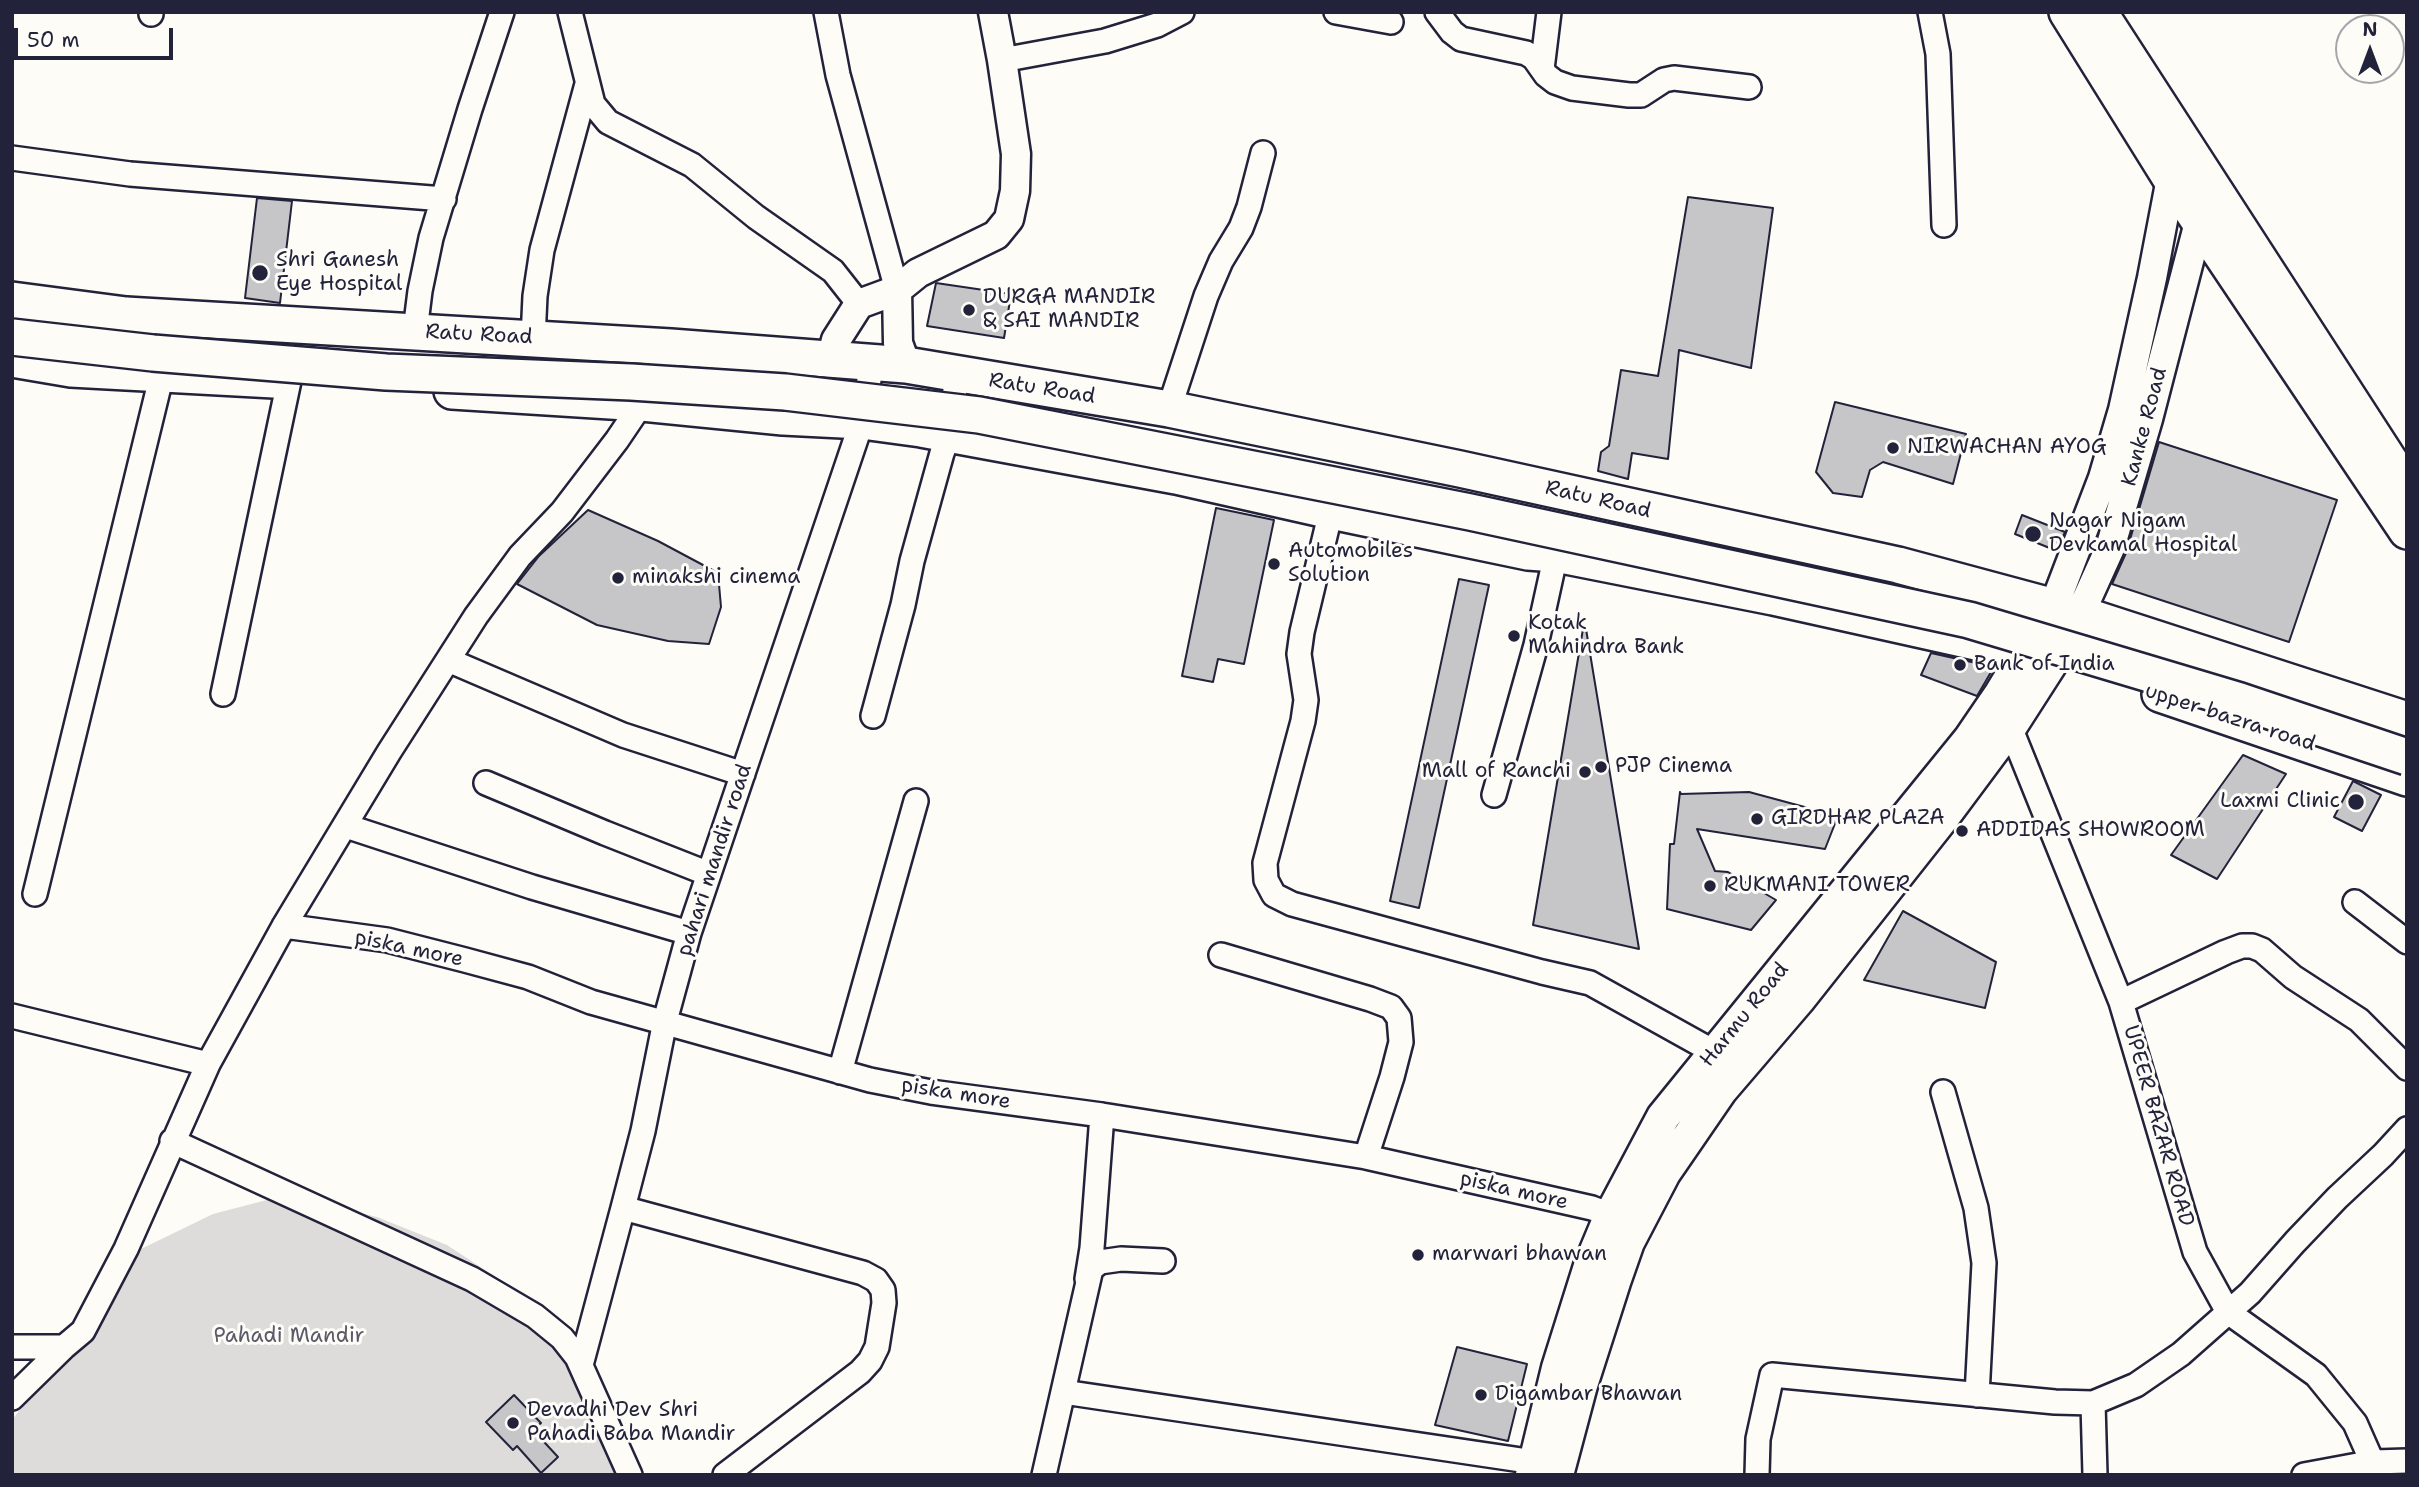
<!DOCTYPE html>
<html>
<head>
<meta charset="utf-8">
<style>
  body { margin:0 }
  #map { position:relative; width:2419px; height:1487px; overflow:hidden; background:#fdfcf7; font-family:"Shantell Sans",sans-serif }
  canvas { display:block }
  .frame { position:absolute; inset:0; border:14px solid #22223b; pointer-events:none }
  .north { position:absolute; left:2335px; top:14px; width:70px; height:70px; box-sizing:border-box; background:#fdfcf7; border:2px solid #a5a5ac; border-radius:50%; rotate:0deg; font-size:19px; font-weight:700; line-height:28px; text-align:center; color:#22223b }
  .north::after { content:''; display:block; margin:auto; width:24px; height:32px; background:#22223b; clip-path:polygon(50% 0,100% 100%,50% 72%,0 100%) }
  .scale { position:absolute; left:14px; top:28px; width:159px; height:32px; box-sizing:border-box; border:4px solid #22223b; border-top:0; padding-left:9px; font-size:21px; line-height:24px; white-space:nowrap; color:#22223b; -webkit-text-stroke:5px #fdfcf7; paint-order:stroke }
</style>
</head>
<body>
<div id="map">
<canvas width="2419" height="1487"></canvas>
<div class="frame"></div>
<div class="north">N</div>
<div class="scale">50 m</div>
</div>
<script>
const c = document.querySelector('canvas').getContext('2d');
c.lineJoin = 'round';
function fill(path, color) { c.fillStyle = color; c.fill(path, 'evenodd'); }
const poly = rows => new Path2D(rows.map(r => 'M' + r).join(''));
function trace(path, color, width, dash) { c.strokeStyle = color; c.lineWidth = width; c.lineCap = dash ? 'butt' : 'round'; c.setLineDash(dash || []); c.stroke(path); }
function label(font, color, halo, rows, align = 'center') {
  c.font = font + ' "Shantell Sans",sans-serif'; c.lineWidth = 6; c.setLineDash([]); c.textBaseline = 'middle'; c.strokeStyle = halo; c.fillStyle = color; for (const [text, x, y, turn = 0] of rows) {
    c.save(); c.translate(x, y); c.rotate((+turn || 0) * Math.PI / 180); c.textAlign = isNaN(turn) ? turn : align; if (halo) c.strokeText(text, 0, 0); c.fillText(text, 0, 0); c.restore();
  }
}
const green = poly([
  [286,1195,377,1217,447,1245,514,1289,570,1342,604,1451,617,1475,12,1475,12,1420,141,1249,213,1214]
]);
const building = poly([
  [1688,197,1773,208,1751,368,1679,350,1668,459,1632,453,1628,479,1598,471,1601,452,1609,446,1621,370,1658,376,1688,197],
  [257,198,292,201,280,303,245,298,257,198],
  [936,283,1011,294,1004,338,927,326,936,283],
  [1835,402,1966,434,1953,484,1883,462,1870,470,1862,497,1833,493,1816,472,1835,402],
  [2159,442,2337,500,2289,642,2112,584,2126,553,2159,442],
  [1216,508,1274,520,1244,664,1218,659,1213,682,1182,676,1216,508],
  [588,510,658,541,718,573,721,607,709,644,668,641,597,625,517,584,539,556,588,510],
  [2022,515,2065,532,2057,551,2015,534,2022,515],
  [1459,579,1489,585,1419,908,1390,901,1459,579],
  [1583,629,1586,629,1639,949,1533,925,1583,629],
  [1931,653,1994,667,1977,696,1921,675,1931,653],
  [2243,755,2286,774,2217,879,2171,855,2243,755],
  [2353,781,2381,795,2362,831,2334,817,2353,781],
  [1680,792,1681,794,1749,792,1838,816,1825,849,1697,829,1715,871,1728,872,1776,900,1751,930,1667,909,1670,844,1674,844,1680,792],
  [1903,911,1996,962,1985,1008,1864,980,1903,911],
  [1457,1347,1527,1364,1508,1441,1435,1425,1457,1347],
  [514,1395,541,1423,533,1430,558,1457,541,1473,517,1446,513,1450,486,1422,514,1395]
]);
const minor = poly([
  [570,12,593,104,608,122,692,165,756,217,833,271,859,304],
  [826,12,838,75,897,290],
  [1336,12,1391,22],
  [1437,12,1452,32,1461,39,1526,53,1534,58,1546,75,1555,82,1572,88,1629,95,1641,95,1664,80,1674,78,1749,87],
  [1930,12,1938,54,1944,225],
  [151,14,151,12],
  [1002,60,1105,41,1157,25,1182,12],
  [1542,69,1549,12],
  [12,158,130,174,444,199],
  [415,331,420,291,431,238,470,109,502,12],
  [533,339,535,296,542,250,587,84],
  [1169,409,1206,296,1221,261,1241,228,1249,207,1263,153],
  [1331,511,1302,632,1299,654,1306,700,1303,721,1265,863,1266,880,1274,895,1292,904,1542,972,1590,983,1714,1052],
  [448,660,623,735,743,774],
  [223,694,289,381],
  [873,716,903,605,912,561,942,453,949,435,957,375],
  [2010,727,2121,1002,2195,1252,2228,1312,2316,1375,2355,1423,2378,1475],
  [486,783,605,833,709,874],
  [1494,795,1536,645,1556,554],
  [346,826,532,887,689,933],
  [35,894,162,374],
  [2355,902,2407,942],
  [284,926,387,940,465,960,528,977,591,1002,870,1080,931,1092,1102,1115,1366,1157,1592,1208,1624,1220],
  [1221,955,1370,999,1391,1007,1399,1018,1401,1042,1392,1077,1366,1157],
  [2121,1002,2226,952,2242,946,2252,946,2262,950,2293,977,2359,1020,2407,1068],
  [12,1016,208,1064],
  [840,1072,916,801],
  [1943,1092,1976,1208,1984,1263,1977,1395],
  [172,1141,472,1279,535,1316,562,1338,577,1357,630,1475],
  [623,1208,863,1273,876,1280,883,1290,884,1303,877,1347,870,1361,860,1372,725,1475],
  [1087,1279,1092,1248,1102,1115],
  [12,1347,64,1347,83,1331,126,1249,208,1064,284,926,389,752,476,616,520,556,562,512,617,440,642,403,671,347],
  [581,1365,623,1208,643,1131,665,1021,689,933,862,421,872,362],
  [1064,1392,1535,1462],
  [12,1398,64,1347],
  [2093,1403,2095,1475],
  [1044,1475,1091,1269,1100,1262,1121,1259,1163,1261],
  [1757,1475,1758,1439,1772,1375,2055,1402,2093,1403,2136,1385,2181,1354,2250,1293,2295,1242,2337,1198,2383,1155,2407,1129],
  [2304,1475,2374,1462,2407,1461]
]);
const tertiary = poly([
  [897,290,898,343,906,365],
  [831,360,836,340,859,304,897,290,918,273,996,235,1009,219,1015,191,1016,154,1002,60,993,12],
  [2054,606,2103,478,2123,410,2152,278,2173,168],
  [2053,660,2080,614,2110,548,2148,419,2203,207]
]);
const secondary = poly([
  [1532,1475,1558,1368,1591,1263,1611,1215,1663,1117,1970,739,2000,695,2054,606],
  [1557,1475,1581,1385,1614,1282,1628,1242,1664,1173,1721,1090,1799,999,1943,817,2010,727,2053,660]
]);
const primary = poly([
  [2067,12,2171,179,2407,531],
  [2099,12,2407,488],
  [12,300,126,315,671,347,906,365,1169,409,1460,469,1898,565,2080,614,2407,720],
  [12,359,71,369,274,380],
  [452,391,642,403,783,417,862,421,921,429,1176,476,1331,511,1528,552,1556,554,1773,597,2034,655],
  [2160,694,2407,778]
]);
const primaryBridge = poly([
  [12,337,153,353,386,372,631,382,785,392,979,415,1470,512,1969,620,2240,701,2407,757]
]);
const markers = [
  [260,273,9,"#22223b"],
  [969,310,7,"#22223b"],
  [1893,448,7,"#22223b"],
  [2033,534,9,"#22223b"],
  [1274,564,7,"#22223b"],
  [618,578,7,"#22223b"],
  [1514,636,7,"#22223b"],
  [1960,665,7,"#22223b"],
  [1601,767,7,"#22223b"],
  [1585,772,7,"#22223b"],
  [2356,802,9,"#22223b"],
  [1757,819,7,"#22223b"],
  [1962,831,7,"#22223b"],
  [1710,886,7,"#22223b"],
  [1418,1255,7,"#22223b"],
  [1481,1395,7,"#22223b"],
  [513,1423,7,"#22223b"]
];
const poiNames = [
  ["Shri Ganesh",276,261],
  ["Eye Hospital",276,285],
  ["DURGA MANDIR",983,298],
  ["& SAI MANDIR",983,322],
  ["NIRWACHAN AYOG",1907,448],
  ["Nagar Nigam",2049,522],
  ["Devkamal Hospital",2049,546],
  ["Automobiles",1288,552],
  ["Solution",1288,576],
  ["minakshi cinema",632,578],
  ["Kotak",1528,624],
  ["Mahindra Bank",1528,648],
  ["Bank of India",1974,665],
  ["PJP Cinema",1615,767],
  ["Mall of Ranchi",1571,772,"right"],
  ["Laxmi Clinic",2340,802,"right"],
  ["GIRDHAR PLAZA",1771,819],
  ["ADDIDAS SHOWROOM",1976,831],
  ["RUKMANI TOWER",1724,886],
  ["marwari bhawan",1432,1255],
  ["Digambar Bhawan",1495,1395],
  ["Devadhi Dev Shri",527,1411],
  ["Pahadi Baba Mandir",527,1435]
];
const streetNames = [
  ["Ratu Road",479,335,3],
  ["Ratu Road",1042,389,9],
  ["Kanke Road",2145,427,-75],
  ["Ratu Road",1598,500,13],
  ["upper bazra road",2230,718,18],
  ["pahari mandir road",715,860,-72],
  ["piska more",409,949,12],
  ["Harmu Road",1745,1015,-51],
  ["piska more",956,1094,9],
  ["UPEER BAZAR ROAD",2158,1126,74],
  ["piska more",1514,1191,13]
];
const parkNames = [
  ["Pahadi Mandir",289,1337]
];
fill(green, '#dddcdb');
fill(building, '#c6c6c8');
trace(building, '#22223b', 2);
trace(minor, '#22223b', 28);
trace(tertiary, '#22223b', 33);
trace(secondary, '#22223b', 37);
trace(primary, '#22223b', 40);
trace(minor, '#fdfcf7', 23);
trace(tertiary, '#fdfcf7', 28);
trace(secondary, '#fdfcf7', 32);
trace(primary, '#fdfcf7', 35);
trace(primaryBridge, '#22223b', 40, []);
trace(primaryBridge, '#fdfcf7', 35);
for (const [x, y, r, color] of markers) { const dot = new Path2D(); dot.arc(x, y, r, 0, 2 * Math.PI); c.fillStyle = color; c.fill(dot); trace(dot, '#fdfcf7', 2.5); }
label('21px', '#22223b', '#fdfcf7', poiNames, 'left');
label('21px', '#22223b', '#fdfcf7', streetNames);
label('21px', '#5a5a6b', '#fdfcf7', parkNames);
</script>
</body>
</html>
